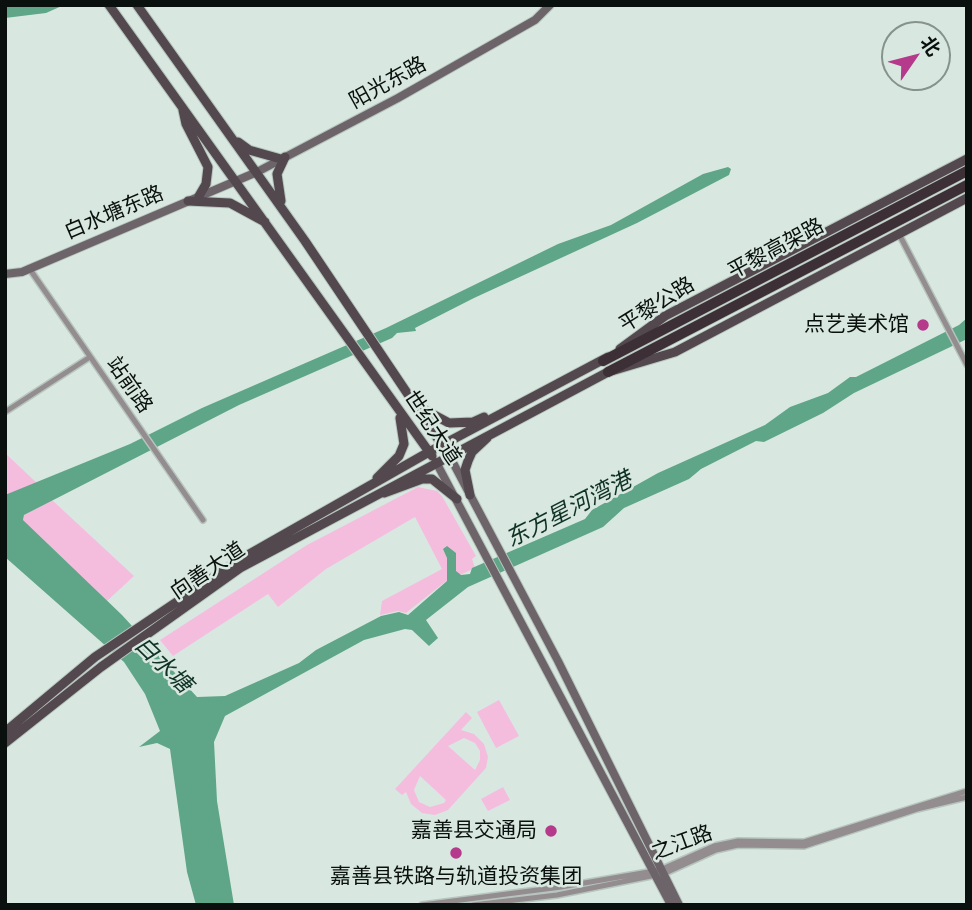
<!DOCTYPE html>
<html>
<head>
<meta charset="utf-8">
<style>
  body { margin:0 }
  #map { position:relative; width:972px; height:910px; overflow:hidden; background:#d8e8e0; font-family:Literata,"Noto Sans SC",serif }
  canvas { display:block }
  .frame { position:absolute; inset:0; border:7px solid #0a100d; pointer-events:none }
  .north { position:absolute; left:881px; top:21px; width:70px; height:70px; box-sizing:border-box; background:#d8e8e0; border:2px solid #86928c; border-radius:50%; rotate:55deg; font-size:19px; font-weight:700; line-height:28px; text-align:center; color:#0a100d }
  .north::after { content:''; display:block; margin:auto; width:24px; height:32px; background:#b53a8b; clip-path:polygon(50% 0,100% 100%,50% 72%,0 100%) }
</style>
</head>
<body>
<div id="map">
<canvas width="972" height="910"></canvas>
<div class="frame"></div>
<div class="north">北</div>
</div>
<script>
const c = document.querySelector('canvas').getContext('2d');
c.lineJoin = 'round';
function fill(path, color) { c.fillStyle = color; c.fill(path, 'evenodd'); }
const poly = rows => new Path2D(rows.map(r => 'M' + r).join(''));
function trace(path, color, width, dash) { c.strokeStyle = color; c.lineWidth = width; c.lineCap = dash ? 'butt' : 'round'; c.setLineDash(dash || []); c.stroke(path); }
function label(font, color, halo, rows, align = 'center') {
  c.font = font + ' Literata,"Noto Sans SC",serif'; c.lineWidth = 5; c.setLineDash([]); c.textBaseline = 'middle'; c.strokeStyle = halo; c.fillStyle = color; for (const [text, x, y, turn = 0] of rows) {
    c.save(); c.translate(x, y); c.rotate((+turn || 0) * Math.PI / 180); c.textAlign = isNaN(turn) ? turn : align; if (halo) c.strokeText(text, 0, 0); c.fillText(text, 0, 0); c.restore();
  }
}
const green = poly([
  [5,453,38,484,5,495],
  [418,487,437,491,442,496,476,556,472,559,475,568,445,582,406,613,398,611,380,615,382,601,442,569,415,517,326,569,278,607,268,594,173,656,160,640,307,545],
  [52,500,134,576,107,601,23,520,24,515],
  [499,700,519,736,496,748,477,712],
  [466,712,472,718,461,730,474,734,484,744,488,757,486,768,448,810,435,815,422,813,411,804,406,792,402,795,395,789],
  [464,738,475,743,480,751,480,760,475,770,448,746],
  [420,776,446,800,444,803,430,807,419,802,414,790],
  [503,787,510,800,488,811,481,799]
]);
const water = poly([
  [5,5,64,5,46,13,5,18],
  [728,167,731,169,729,175,637,223,474,298,415,328,416,331,397,333,392,338,239,405,24,515,23,520,122,615,197,697,225,696,299,663,316,650,381,616,399,612,408,615,447,581,447,558,443,549,447,546,456,553,456,571,461,575,470,574,472,568,585,519,592,510,658,473,765,425,790,407,828,393,850,377,856,377,959,325,967,318,967,339,854,393,823,413,764,442,756,441,701,469,689,479,624,508,603,527,468,587,426,620,438,638,429,646,412,630,405,629,364,640,225,716,214,742,217,801,234,905,196,905,187,872,170,749,157,743,139,747,160,731,145,694,124,662,5,557,5,495,130,444,202,408,386,328,558,244,611,225,703,174]
]);
const street = poly([
  [899,234,967,365],
  [29,268,203,520],
  [5,412,90,357],
  [663,874,716,850,738,845,804,846,917,809,967,797],
  [422,905,561,887,660,870,714,846,738,841,804,842,967,791],
  [473,905,557,895,656,875]
]);
const secondary = poly([
  [5,274,22,272,257,172,398,98,535,20,550,5],
  [449,455,558,661,679,905],
  [436,462,671,905]
]);
const primary = poly([
  [109,5,432,456],
  [137,5,305,241,444,448],
  [183,110,186,124,208,167,206,184,199,196],
  [238,142,249,150,281,159],
  [188,201,230,203,265,222],
  [281,201,277,174,285,157],
  [620,349,665,316,967,159],
  [423,409,449,423,473,422,484,417],
  [377,478,399,456,404,444,400,418],
  [384,493,422,479,432,479,457,499],
  [470,495,465,470,468,461,472,452,487,438],
  [5,732,95,657,239,560,429,452,608,357],
  [5,743,101,667,240,568,608,372,675,352,967,198]
]);
const highway = poly([
  [603,361,967,171],
  [608,372,967,185]
]);
const markers = [
  [923,325,7,"#b53a8b"],
  [551,831,7,"#b53a8b"],
  [456,853,7,"#b53a8b"]
];
const streetNames = [
  ["阳光东路",388,83,-29],
  ["白水塘东路",114,213,-23],
  ["平黎高架路",776,249,-28],
  ["平黎公路",657,305,-32],
  ["站前路",129,385,55],
  ["世纪大道",432,428,56],
  ["向善大道",208,571,-34],
  ["之江路",682,843,-20]
];
const poiNames = [
  ["点艺美术馆",909,325],
  ["嘉善县交通局",537,831],
  ["嘉善县铁路与轨道投资集团",456,877,"center"]
];
const waterNames = [
  ["东方星河湾港",569,510,-27],
  ["白水塘",163,665,44]
];
fill(green, '#f5bddd');
fill(water, '#5fa588');
trace(street, '#b7c5be', 8);
trace(secondary, '#b7c5be', 10);
trace(primary, '#b7c5be', 11);
trace(highway, '#b7c5be', 12);
trace(street, '#938d90', 5);
trace(secondary, '#6d6469', 8);
trace(primary, '#52484d', 9);
trace(highway, '#3c3036', 10);
for (const [x, y, r, color] of markers) { const dot = new Path2D(); dot.arc(x, y, r, 0, 2 * Math.PI); c.fillStyle = color; c.fill(dot); trace(dot, '#d8e8e0', 2.5); }
label('21px', '#0a100d', '#d8e8e0', streetNames);
label('21px', '#0a100d', '#d8e8e0', poiNames, 'right');
label('italic 23px', '#103225', '#d8e8e0', waterNames);
</script>
</body>
</html>
